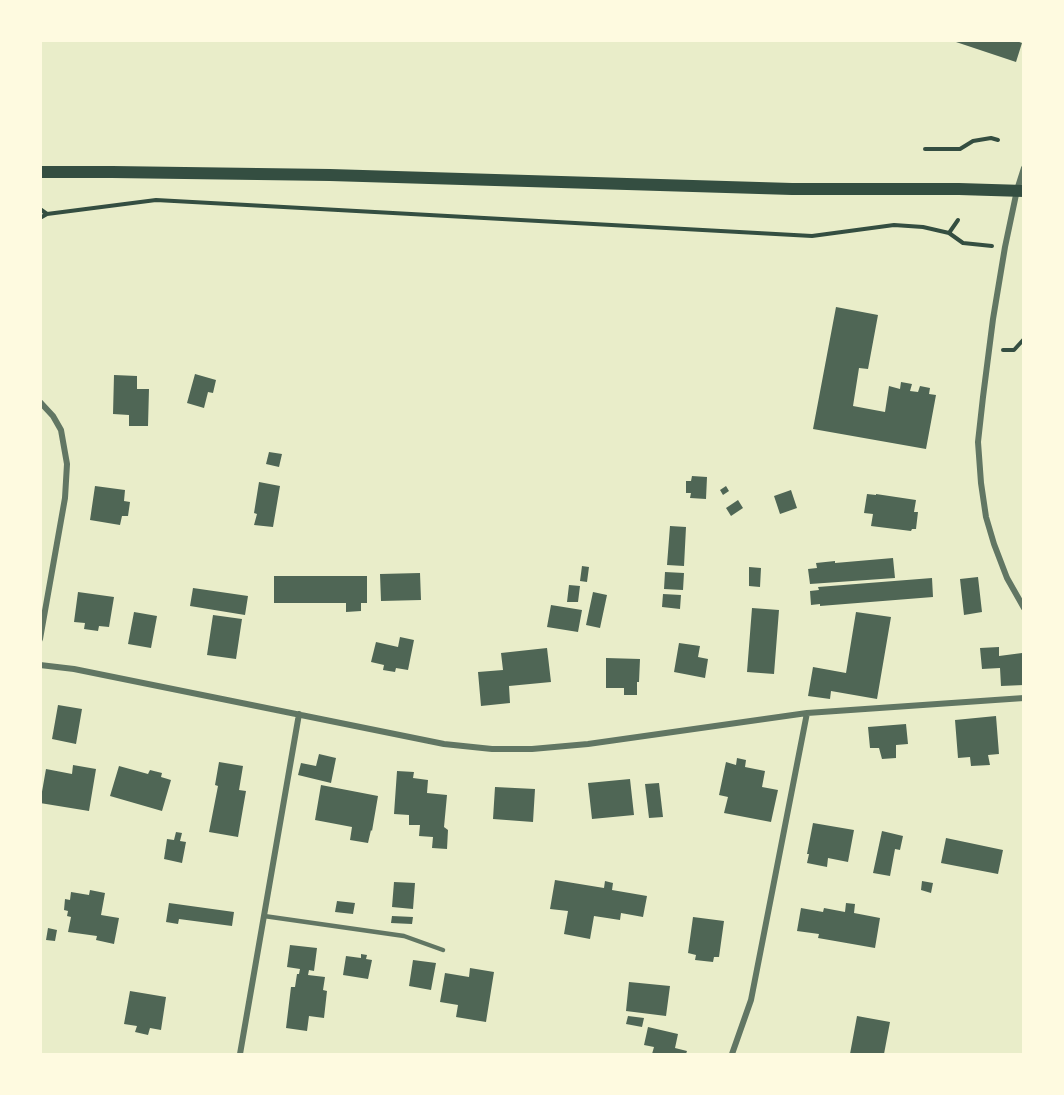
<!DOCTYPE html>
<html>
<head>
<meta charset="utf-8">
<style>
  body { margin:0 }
  #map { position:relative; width:1064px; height:1095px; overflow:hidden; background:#e9edc9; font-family:"PT Sans",sans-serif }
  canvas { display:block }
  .frame { position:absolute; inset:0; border:42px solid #fefae0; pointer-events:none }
</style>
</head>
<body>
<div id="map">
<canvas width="1064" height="1095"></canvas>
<div class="frame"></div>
</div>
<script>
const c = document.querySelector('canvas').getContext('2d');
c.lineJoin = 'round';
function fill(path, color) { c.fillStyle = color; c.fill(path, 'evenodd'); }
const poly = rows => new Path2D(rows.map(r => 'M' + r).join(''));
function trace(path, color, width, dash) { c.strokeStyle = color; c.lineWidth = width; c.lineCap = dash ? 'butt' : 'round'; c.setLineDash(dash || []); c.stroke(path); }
const building = poly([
  [950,40,1014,40,1022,43,1016,62],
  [836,307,878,315,868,369,859,368,853,406,885,412,889,386,900,389,901,382,912,384,910,391,918,392,920,386,930,388,929,394,936,395,926,449,813,429],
  [195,374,216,380,213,393,208,392,204,408,187,403],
  [114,375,137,376,137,389,149,389,148,426,129,426,129,415,113,414],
  [269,452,282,454,279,467,266,464],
  [692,476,707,477,706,499,690,498,691,493,686,493,686,481,691,481],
  [259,482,280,486,273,527,254,525,257,514,254,513],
  [95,486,125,490,124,501,130,502,128,516,122,516,120,525,90,520],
  [726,486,729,491,723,495,720,490],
  [791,490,797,508,780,514,774,496],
  [867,494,876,495,876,494,916,500,914,512,918,512,916,529,912,529,911,531,871,526,873,514,864,513],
  [738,500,743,508,731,516,726,508],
  [670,526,686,527,684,566,667,565],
  [893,558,895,578,810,584,808,569,817,568,816,563,835,561,835,563],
  [582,566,589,567,587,582,580,581],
  [749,567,761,568,760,587,749,586],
  [665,572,684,573,683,590,664,589],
  [420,573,421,600,381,601,380,574],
  [274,576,367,576,367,603,361,603,361,611,346,612,346,603,274,603],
  [978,577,982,612,964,615,960,579],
  [932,578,933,597,820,606,820,604,811,605,810,591,819,590,818,587],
  [569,585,580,586,578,602,567,602],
  [193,588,248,596,245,615,190,606],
  [78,592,114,597,109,627,99,626,98,631,84,629,85,623,74,622],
  [593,592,607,595,600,628,586,625],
  [663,594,681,595,680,609,662,607],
  [551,605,582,610,578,632,547,627],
  [752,608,779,610,774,674,747,672],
  [134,612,157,616,151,648,128,644],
  [856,612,891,617,877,699,831,691,830,699,808,696,813,667,846,673],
  [213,615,242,619,236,659,207,655],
  [400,637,414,640,408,670,396,668,395,672,383,670,384,665,371,662,376,642,398,647],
  [679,643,700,646,698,657,708,659,705,678,674,672],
  [999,647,999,656,1022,653,1024,685,1001,686,1000,668,982,669,980,648],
  [547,648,551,682,509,686,510,703,481,706,478,672,503,670,501,653],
  [606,658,640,659,639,682,637,682,637,695,624,695,624,688,606,688],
  [58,705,82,709,76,744,52,739],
  [996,716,999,754,988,755,990,765,971,766,970,757,958,758,955,720],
  [906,724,908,744,896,745,896,758,882,759,879,748,870,748,868,727],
  [319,754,336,758,331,783,298,775,301,763,316,766],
  [737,758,746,760,745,767,765,771,762,787,778,790,771,822,724,813,728,797,719,795,726,762,736,765],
  [219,762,243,766,239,790,246,791,238,837,209,832,218,786,215,785],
  [73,765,96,769,89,811,40,803,46,769,72,774],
  [119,766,148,774,150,770,162,773,161,777,171,780,162,811,110,796],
  [397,771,414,772,413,778,428,780,427,793,447,795,444,827,448,830,447,849,432,848,433,837,419,836,420,825,409,825,409,815,394,814],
  [630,779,634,815,592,819,588,783],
  [659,783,663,817,649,818,645,784],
  [321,785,378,796,372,831,371,830,368,843,350,840,352,827,315,820],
  [495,787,535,789,533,822,493,819],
  [813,823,854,830,848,862,828,858,827,867,807,863,809,854,807,854],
  [882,831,903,836,900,850,895,849,890,876,873,873],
  [176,832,182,833,180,841,186,842,182,863,164,859,167,839,174,840],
  [946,838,1003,850,998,874,941,863],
  [555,880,604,888,605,881,613,883,612,890,647,896,643,917,621,913,620,920,594,916,590,939,564,934,568,911,550,909],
  [922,881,933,883,931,893,921,890],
  [394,882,415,883,413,909,392,907],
  [90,890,105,893,101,915,119,918,114,944,96,940,97,936,68,932,71,917,67,916,68,911,64,910,65,899,70,900,71,892,89,895],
  [337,901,355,903,353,914,335,912],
  [169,903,234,912,232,926,179,919,178,924,166,922],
  [846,903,855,904,854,913,880,918,875,948,818,938,819,934,797,931,801,908,823,912,824,908,845,912],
  [392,916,413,917,412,924,391,923],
  [693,917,724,921,719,957,714,957,713,962,695,960,696,955,688,953],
  [48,928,57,930,55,941,46,940],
  [290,945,317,948,314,971,309,970,308,975,325,977,323,990,327,991,324,1018,309,1016,307,1031,286,1028,291,987,295,987,297,974,299,974,300,969,287,967],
  [361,954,367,955,366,959,372,960,368,979,343,975,346,956,361,958],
  [413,960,436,963,431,990,409,986],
  [470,968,494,972,486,1022,456,1017,458,1005,440,1002,445,973,469,977],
  [629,982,670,986,666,1016,626,1011],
  [130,991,166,997,161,1030,150,1028,148,1035,135,1032,137,1026,124,1024],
  [628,1016,644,1018,642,1027,626,1024],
  [857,1016,890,1022,884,1054,850,1054],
  [648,1027,678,1034,675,1048,687,1051,686,1054,652,1054,654,1047,644,1045]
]);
const path = poly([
  [925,149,960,149,973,141,991,138,998,140],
  [40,209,47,214],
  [40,218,47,214,156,200,812,236,894,225,923,227,949,233,963,243,992,246],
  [949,233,958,220],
  [1003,350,1014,350,1024,339]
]);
const service = poly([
  [264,916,404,936,443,950]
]);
const minor = poly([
  [1024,168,1017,190,1005,247,993,319,983,397,978,442,981,483,986,517,994,544,1007,578,1024,608],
  [40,402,53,416,61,430,67,464,65,498,40,639],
  [40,665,74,669,444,744,492,749,532,749,588,744,807,713,1024,698],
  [240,1054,299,714],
  [732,1054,751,1000,807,713]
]);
const secondary = poly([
  [40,172,112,172,330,175,792,189,959,189,1024,191]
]);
fill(building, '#4f6655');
trace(path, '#344e41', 4);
trace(service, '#617663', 4.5);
trace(minor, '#617663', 6);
trace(secondary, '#344e41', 12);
</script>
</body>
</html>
